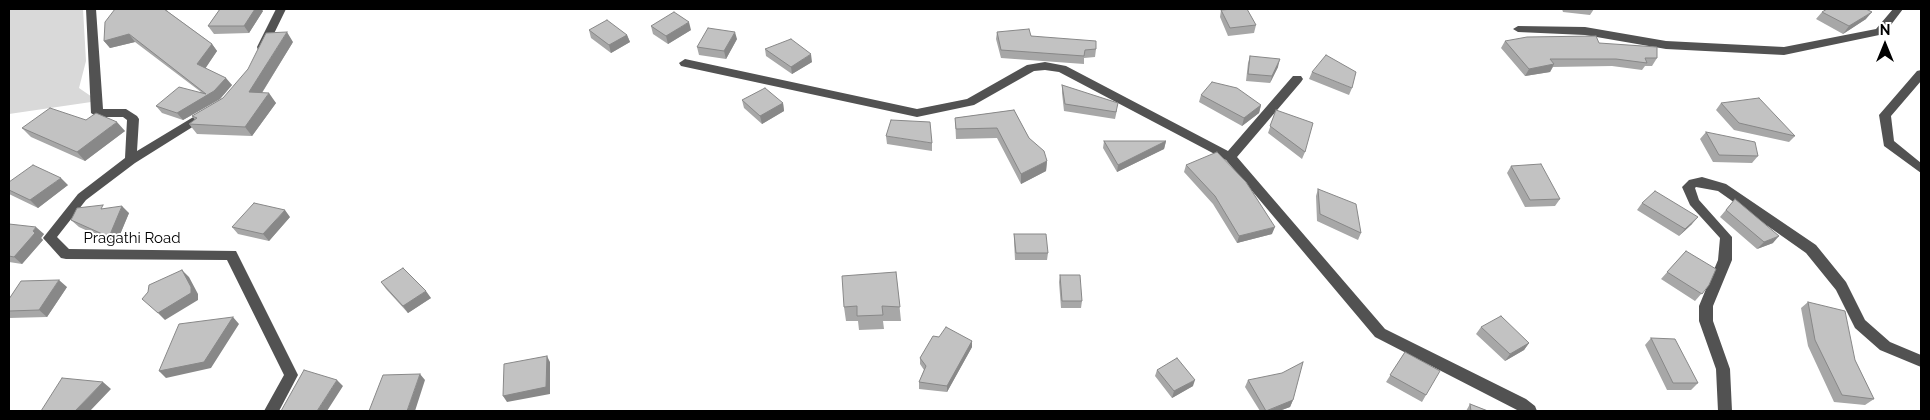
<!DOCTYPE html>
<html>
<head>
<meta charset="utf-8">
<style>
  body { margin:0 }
  #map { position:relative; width:1930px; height:420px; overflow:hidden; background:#fff; font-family:Raleway,sans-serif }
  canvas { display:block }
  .frame { position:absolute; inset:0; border:10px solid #000; pointer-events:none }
  .north { position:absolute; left:1860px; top:20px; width:50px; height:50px; -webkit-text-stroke:4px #fff; paint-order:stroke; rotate:0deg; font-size:14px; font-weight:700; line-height:20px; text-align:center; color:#000 }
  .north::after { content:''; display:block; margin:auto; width:18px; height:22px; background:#000; clip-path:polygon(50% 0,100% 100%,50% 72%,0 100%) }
</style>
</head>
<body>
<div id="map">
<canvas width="1930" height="420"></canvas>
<div class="frame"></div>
<div class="north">N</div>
</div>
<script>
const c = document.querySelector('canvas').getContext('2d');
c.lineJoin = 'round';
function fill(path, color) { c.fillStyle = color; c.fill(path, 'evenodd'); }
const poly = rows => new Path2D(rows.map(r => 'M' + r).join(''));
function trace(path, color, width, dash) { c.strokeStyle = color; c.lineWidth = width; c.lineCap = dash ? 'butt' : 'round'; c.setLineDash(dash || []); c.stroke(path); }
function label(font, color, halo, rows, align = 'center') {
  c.font = font + ' Raleway,sans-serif'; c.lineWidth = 4; c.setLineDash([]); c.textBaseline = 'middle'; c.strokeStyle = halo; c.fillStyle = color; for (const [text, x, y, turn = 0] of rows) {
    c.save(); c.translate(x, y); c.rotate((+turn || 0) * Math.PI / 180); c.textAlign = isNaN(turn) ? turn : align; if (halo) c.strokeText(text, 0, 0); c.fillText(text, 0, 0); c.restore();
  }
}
const green = poly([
  [9,9,83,9,86,61,79,88,98,101,9,114]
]);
const minor = poly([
  [86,9,96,9,103,109,126,109,137,116,139,119,137,151,200,113,204,112,210,116,135,163,86,200,57,237,69,249,236,251,298,375,279,411,264,411,284,375,227,260,66,259,61,258,43,238,78,194,125,158,127,120,123,117,97,117,91,113,86,9],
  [276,9,286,9,266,50,258,50,257,47,276,9],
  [1893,9,1903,9,1884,34,1784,55,1666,49,1585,35,1518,32,1513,29,1518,26,1585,27,1666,41,1784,47,1876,29,1893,9],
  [685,59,917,109,967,99,1027,65,1045,62,1066,66,1228,151,1293,76,1301,76,1303,79,1301,82,1237,157,1385,329,1526,399,1535,406,1537,411,1519,411,1375,337,1226,160,1059,72,1045,70,1034,71,974,105,917,117,681,66,679,63,685,59],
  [1921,70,1921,81,1891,116,1894,141,1921,163,1921,173,1884,146,1879,115,1917,71,1921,70],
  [1702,177,1726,184,1816,245,1846,282,1865,320,1890,342,1921,355,1921,367,1880,350,1855,328,1836,290,1806,253,1718,191,1696,187,1695,188,1699,200,1732,237,1732,260,1713,306,1713,321,1730,369,1732,411,1718,411,1716,369,1699,321,1699,306,1718,260,1720,238,1690,205,1682,187,1689,180,1702,177]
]);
const wall = poly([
  [115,9,168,9,167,11,212,44,217,51,205,68,232,85,220,99,183,120,162,113,156,106,201,92,135,42,110,48,104,41],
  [220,9,261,9,263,11,249,33,214,34,208,26],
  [1562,9,1594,9,1590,15,1563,12],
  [1221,10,1256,25,1254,33,1228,36,1220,17],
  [1822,12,1866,19,1843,34,1816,19],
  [651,26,691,30,668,44,653,34],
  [589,30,627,35,630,42,611,53,591,38],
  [997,32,1031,36,1096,49,1095,57,1084,58,1084,64,1001,58,996,39],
  [737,39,726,59,699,55,697,47],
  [1505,41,1599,43,1657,58,1652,66,1645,66,1642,70,1612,66,1553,67,1550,72,1525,76,1501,48],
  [293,42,262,93,276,103,252,136,197,134,189,124,195,120,192,116,223,98],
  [765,49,812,62,792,74,766,56],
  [1250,56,1278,67,1270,83,1246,81,1248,63],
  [1312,72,1352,88,1349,95,1309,79],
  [1062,85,1117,110,1115,119,1064,111,1062,93],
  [1201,95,1261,105,1259,113,1242,126,1199,102],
  [742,100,783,103,784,111,762,124,744,108],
  [1721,103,1795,136,1789,142,1734,130,1716,110],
  [1014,110,1029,138,1047,161,1046,171,1021,184,997,138,956,139,955,118],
  [1276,110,1305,152,1302,159,1268,133],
  [86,120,125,131,85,161,31,137,22,128],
  [1706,132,1758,156,1752,163,1713,162,1700,139],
  [886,136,932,143,932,151,887,144],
  [1104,141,1166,141,1164,149,1117,172,1103,148],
  [1186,165,1272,234,1237,243,1213,204,1184,172],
  [1511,166,1560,199,1555,206,1525,207,1507,173],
  [9,182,68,185,38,208,9,194],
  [1318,189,1361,233,1358,240,1317,221,1316,196],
  [1735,199,1773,243,1757,249,1720,217],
  [1642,203,1692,224,1679,236,1637,210],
  [106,208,129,213,116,244,79,227,71,220],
  [290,217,269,241,238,234,232,227],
  [9,224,44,234,41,238,43,240,22,264,9,262],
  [1014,234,1048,253,1047,260,1015,260,1014,241],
  [1686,251,1709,285,1695,301,1661,279],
  [896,272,901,321,883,321,884,329,859,330,858,321,846,321,844,307],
  [1060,275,1082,301,1081,308,1061,308,1059,282],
  [381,282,431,298,408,313,386,289],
  [67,287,47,317,9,318,9,299],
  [1808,302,1855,360,1874,399,1865,405,1834,402,1808,346,1801,308],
  [1481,327,1529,343,1524,350,1505,361,1476,334],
  [939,337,972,341,972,347,947,392,919,389,919,382,924,370,920,364,920,358],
  [1651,338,1698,383,1691,390,1667,390,1645,345],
  [1405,352,1426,395,1422,402,1386,382],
  [1157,370,1193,386,1172,398,1155,376],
  [1248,380,1293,400,1290,407,1279,411,1260,411,1245,387],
  [1470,404,1488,411,1466,411]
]);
const shadedWall = poly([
  [255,9,261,9,263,11,249,33,244,26],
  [1872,12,1866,19,1843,34,1849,26],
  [689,22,691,30,668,44,666,36],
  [287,32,293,42,256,102,249,92],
  [735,32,737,39,726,59,724,51],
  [129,34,135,42,110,48,104,41],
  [627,35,630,42,611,53,609,45],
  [212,44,217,51,203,72,197,64],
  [811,54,812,62,792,74,791,67],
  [1280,59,1278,67,1270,83,1272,76],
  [1554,64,1550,72,1525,76,1529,69],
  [226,78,232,85,220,99,183,120,177,113],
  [269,93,276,103,252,136,245,127],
  [783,103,784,111,762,124,760,116],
  [1261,105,1259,113,1242,126,1244,118],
  [117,122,125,131,85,161,77,152],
  [1166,141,1164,149,1117,172,1118,165],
  [1047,161,1046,171,1021,184,1021,174],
  [61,178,68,185,38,208,30,200],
  [122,206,129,213,116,244,109,237],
  [285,210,290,217,269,241,263,234],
  [1698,217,1692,224,1679,236,1685,229],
  [36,227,44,234,41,238,43,240,22,264,14,257],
  [1275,227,1272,234,1237,243,1239,236],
  [1779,236,1773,243,1757,249,1764,242],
  [182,270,189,277,198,294,198,300,165,320,158,313],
  [59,280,67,287,47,317,39,310],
  [426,291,431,298,408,313,403,306],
  [233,317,239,324,211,368,166,378,159,371],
  [972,341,972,347,947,392,947,386],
  [1529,343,1524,350,1505,361,1510,354],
  [547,356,550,362,550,394,507,402,503,396],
  [420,374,425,380,415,411,407,411],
  [337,380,343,386,327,411,317,411],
  [1195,380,1193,386,1172,398,1174,391],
  [103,382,111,389,90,411,75,411],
  [1293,400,1290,407,1279,411,1267,411]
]);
const building = poly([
  [115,9,164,9,212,44,197,64,226,78,214,91,177,113,156,106,179,87,206,94,129,34,104,41,105,22,115,9],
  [220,9,255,9,244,26,208,26,220,9],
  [1233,9,1247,9,1256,25,1230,28,1221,10,1233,9],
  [1827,9,1866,9,1872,12,1849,26,1822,12,1827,9],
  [674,12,689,22,666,36,651,26,674,12],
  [607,20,627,35,609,45,589,30,607,20],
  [708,28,735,32,724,51,697,47,708,28],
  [1029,29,1031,36,1096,41,1096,49,1085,50,1084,56,1001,50,997,32,1029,29],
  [287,32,249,92,269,93,245,127,189,124,197,118,192,116,223,98,248,69,266,33,287,32],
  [1596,36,1599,43,1657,47,1657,58,1645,58,1647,63,1616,59,1550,59,1554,64,1529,69,1505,41,1527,37,1596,36],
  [791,39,811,54,791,67,765,49,791,39],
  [1326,55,1356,72,1352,88,1312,72,1326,55],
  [1250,56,1280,59,1272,76,1248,74,1250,56],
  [1212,82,1237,88,1261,105,1244,118,1201,95,1212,82],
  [1062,85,1118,103,1116,112,1065,104,1062,85],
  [765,88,783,103,760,116,742,100,765,88],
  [1759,98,1795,136,1739,123,1721,103,1759,98],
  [50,108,86,120,96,113,117,122,77,152,22,128,50,108],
  [1014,110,1029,138,1044,151,1047,161,1021,174,997,128,956,129,955,118,1014,110],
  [1276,110,1313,123,1305,152,1270,126,1276,110],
  [891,120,930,122,932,143,886,136,891,120],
  [1706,132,1755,142,1758,156,1719,155,1706,132],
  [1104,141,1166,141,1118,165,1104,141],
  [1217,152,1246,182,1275,227,1239,236,1215,196,1186,165,1217,152],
  [1541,164,1560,199,1530,200,1511,166,1541,164],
  [33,165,61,178,30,200,9,190,9,182,33,165],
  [1318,189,1356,204,1361,233,1320,214,1318,189],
  [1655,191,1698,217,1685,229,1642,203,1655,191],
  [1735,199,1779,236,1764,242,1726,210,1735,199],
  [254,203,285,210,263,234,232,227,254,203],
  [103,205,101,209,122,206,109,237,71,220,77,208,103,205],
  [9,224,36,227,33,231,35,233,14,257,9,256,9,224],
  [1014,234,1046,234,1048,253,1016,253,1014,234],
  [1686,251,1716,269,1709,285,1702,294,1667,272,1686,251],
  [403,268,426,291,403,306,381,282,403,268],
  [182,270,191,287,191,293,158,313,142,299,148,292,149,285,182,270],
  [896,272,900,307,882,306,883,315,857,316,857,306,844,307,842,276,896,272],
  [1060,275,1080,275,1082,301,1062,301,1060,275],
  [59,280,39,310,9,311,9,299,21,281,59,280],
  [1808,302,1845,311,1855,360,1874,399,1842,395,1815,340,1808,302],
  [1501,316,1529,343,1510,354,1481,327,1501,316],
  [233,317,204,362,159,371,179,324,233,317],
  [946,327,972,341,947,386,919,382,926,366,920,358,933,336,939,337,946,327],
  [1651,338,1675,339,1698,383,1673,383,1651,338],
  [1405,352,1440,371,1426,395,1390,375,1405,352],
  [547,356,546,387,503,396,504,364,547,356],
  [1177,358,1195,380,1174,391,1157,370,1177,358],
  [1303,362,1293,400,1266,411,1248,380,1282,373,1303,362],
  [304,370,337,380,317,411,281,411,304,370],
  [420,374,407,411,369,411,383,375,420,374],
  [62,378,103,382,75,411,41,411,62,378],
  [1470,404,1488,411,1471,411,1470,404]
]);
const streetNames = [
  ["Pragathi Road",132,238]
];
fill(green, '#d9d9d9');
fill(minor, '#525252');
fill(wall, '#a7a7a7');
fill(shadedWall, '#888');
fill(building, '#c2c2c2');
trace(building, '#888', 1);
label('15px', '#000', '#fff', streetNames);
</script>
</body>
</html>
